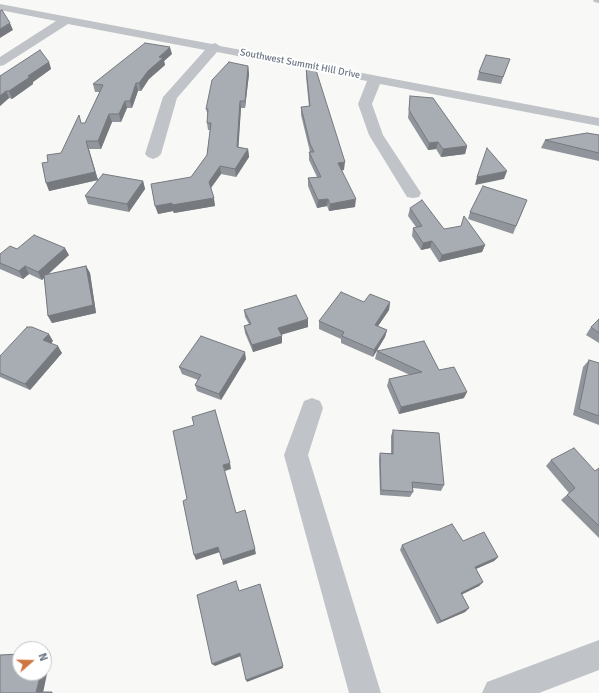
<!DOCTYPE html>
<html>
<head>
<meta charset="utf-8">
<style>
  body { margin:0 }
  #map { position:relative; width:599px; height:693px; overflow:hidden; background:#f8f8f6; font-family:Signika,sans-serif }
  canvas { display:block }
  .north { position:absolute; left:12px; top:641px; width:40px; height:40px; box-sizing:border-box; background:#fff; border:1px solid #c4c8cd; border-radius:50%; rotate:70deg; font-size:11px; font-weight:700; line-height:16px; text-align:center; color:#6b7583 }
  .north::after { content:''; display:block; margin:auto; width:14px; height:18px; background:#cf753f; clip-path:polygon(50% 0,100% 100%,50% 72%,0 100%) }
</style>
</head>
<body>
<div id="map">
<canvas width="599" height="693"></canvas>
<div class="north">N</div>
</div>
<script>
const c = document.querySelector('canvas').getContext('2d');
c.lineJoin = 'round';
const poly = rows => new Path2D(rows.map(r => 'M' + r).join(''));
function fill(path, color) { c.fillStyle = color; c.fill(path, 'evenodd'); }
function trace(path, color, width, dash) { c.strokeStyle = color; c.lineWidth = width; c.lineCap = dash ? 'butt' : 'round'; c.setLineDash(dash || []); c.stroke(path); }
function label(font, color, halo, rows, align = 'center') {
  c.font = font + ' Signika,sans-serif'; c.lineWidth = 4; c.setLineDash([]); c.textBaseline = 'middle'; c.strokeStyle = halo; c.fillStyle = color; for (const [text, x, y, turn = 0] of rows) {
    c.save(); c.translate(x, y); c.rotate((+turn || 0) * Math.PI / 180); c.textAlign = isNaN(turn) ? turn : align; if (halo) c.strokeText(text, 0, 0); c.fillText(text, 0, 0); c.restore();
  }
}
const minor = poly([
  [593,0,599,0,599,3,594,2,593,0],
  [0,4,212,44,215,43,220,46,599,118,599,126,380,84,372,104,383,135,421,193,419,197,413,198,407,197,369,135,358,104,367,81,217,52,177,98,161,154,158,157,153,159,148,157,145,154,163,97,205,50,68,24,4,65,0,66,0,57,56,21,0,10,0,4],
  [312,398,320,401,323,408,308,455,381,693,349,693,284,455,304,401,312,398],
  [599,640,599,670,539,693,482,693,487,682,599,640]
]);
const wall = poly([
  [172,54,164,61,165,65,149,79,141,91,138,91,132,108,127,108,121,122,112,122,101,149,89,149,98,180,49,191,48,162,61,153,82,123,85,123,100,92,95,92,93,84],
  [49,62,51,69,33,82,33,84,12,99,9,98,0,106,0,76],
  [248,66,249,74,245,108,241,108,238,147,248,149,249,157,236,177,221,174,211,188,215,206,174,213,173,211,158,214,191,177,207,155,210,130,208,130,207,123,208,116,206,109],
  [507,66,501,84,477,80,479,72],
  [306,68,344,170,342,170,355,207,329,211,327,206,317,208,308,186,308,178,317,177,309,160,309,152,310,152,301,115,301,107,309,107,306,76],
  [410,96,467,146,465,154,441,157,436,149,428,150,408,118],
  [599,134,599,161,541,148,545,140,599,135],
  [143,181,145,189,129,212,88,204,85,196],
  [527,200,513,234,468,219,470,212],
  [410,208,444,229,485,245,482,252,439,262,430,248,421,250,412,236,413,228,416,227,408,216],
  [17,249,69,255,47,275,86,266,90,273,96,313,52,323,48,316,44,277,42,280,29,274,23,279,0,269,0,254],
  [364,302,390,302,389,310,378,326,387,330,385,337,373,357,341,343,341,339,319,329,319,321],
  [244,310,308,327,281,335,282,336,282,343,253,352,245,333,244,326,249,324,245,317],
  [599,319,599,343,586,335,591,327],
  [53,341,51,343,62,353,30,390,0,377,0,356],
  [377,351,439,370,464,398,399,414,387,386,389,379,410,375,375,359],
  [246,359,221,400,197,391,195,385,198,380,182,374,179,367],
  [589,360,599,363,599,425,573,415,583,367],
  [393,430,444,485,441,491,413,488,413,492,410,497,380,495,379,459,380,453,391,453,391,436],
  [551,460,595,471,599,468,599,538,561,500,569,493,546,466],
  [463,541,498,557,494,561,476,569,483,582,479,586,462,594,469,608,465,612,437,624,400,550,402,545]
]);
const shadedWall = poly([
  [10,23,13,30,0,38,0,29],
  [170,47,172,54,164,61,165,65,149,79,141,91,139,83,148,71,159,57],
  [49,62,51,69,33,82,33,84,12,99,9,91,28,76],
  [248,66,249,74,245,108,245,101],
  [136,83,138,91,132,108,130,101],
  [6,91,9,98,0,106,0,96],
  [125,101,127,108,121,122,119,114],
  [240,101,241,108,238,155,237,147],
  [109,114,112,122,101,149,98,141],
  [86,141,98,180,49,191,46,183],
  [438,142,436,149,428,150,429,143],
  [467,146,465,154,441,157,443,149],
  [248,149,249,157,236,177,235,169],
  [345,162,344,170,338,171,338,163],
  [220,166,221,174,210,189,209,182],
  [507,171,504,179,475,185,477,177],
  [143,181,145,189,129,212,127,204],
  [214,198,215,206,174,213,173,211,158,214,155,206,172,203],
  [328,199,327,206,317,208,318,200],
  [356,199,355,207,329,211,330,204],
  [432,241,430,248,421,250,423,243],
  [485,245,482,252,439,262,442,255],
  [65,248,69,255,42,280,38,272],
  [25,266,29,274,23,279,19,271],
  [86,266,90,273,96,313,52,323,48,316],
  [390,302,389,310,374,332,375,325],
  [308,319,308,327,279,335,278,328],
  [387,330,385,337,373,357,374,350],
  [49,334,53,341,48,347,43,340],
  [282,336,282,343,253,352,252,345],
  [58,346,62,353,30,390,25,384],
  [245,352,246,359,221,400,219,394],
  [467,392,464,398,399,414,401,407],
  [230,463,231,469,225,471,223,465],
  [218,547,220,552,196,560,194,555],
  [255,549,256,554,223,565,222,560],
  [498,557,494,561,471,571,475,567],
  [483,582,479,586,457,597,461,593],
  [469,608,465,612,437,624,441,621],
  [45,653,51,655,43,693,36,692,41,673,44,673,44,656],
  [240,653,241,656,215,666,212,664],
  [283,666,283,668,247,682,246,680]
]);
const building = poly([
  [2,10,10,23,0,29,0,11,2,10],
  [145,43,170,47,159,57,163,58,148,71,139,83,136,83,130,101,125,101,119,114,109,114,98,141,86,141,95,172,46,183,42,163,48,162,47,155,61,153,79,115,81,123,85,123,103,85,93,84,145,43],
  [40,50,49,62,28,76,30,77,9,91,6,91,0,96,0,76,40,50],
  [486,55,510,59,503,77,479,72,486,55],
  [229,62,248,66,245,101,240,101,237,147,248,149,235,169,220,166,209,182,214,198,172,205,172,203,155,206,151,184,191,177,207,155,211,123,207,123,208,109,206,109,212,80,229,62],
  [315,67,345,162,338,163,356,199,330,204,328,199,318,200,308,178,321,177,309,152,314,152,310,144,301,107,310,106,306,68,315,67],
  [410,96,433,98,467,146,443,149,438,142,429,143,409,110,410,96],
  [587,133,599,135,599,153,545,140,587,133],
  [487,148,507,171,477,177,487,148],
  [103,174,143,181,127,204,85,196,103,174],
  [483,186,527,200,516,226,470,212,483,186],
  [422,200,444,229,461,226,464,216,485,245,442,255,432,241,423,243,413,228,422,226,410,208,422,200],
  [34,235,65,248,38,272,25,266,19,271,0,263,0,254,10,246,17,249,34,235],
  [86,266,93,305,48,316,44,275,86,266],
  [341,292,364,302,370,294,390,302,375,325,387,330,374,350,342,336,344,332,319,321,341,292],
  [296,295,308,319,278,328,282,336,252,345,244,326,251,324,244,310,296,295],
  [599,319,599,333,591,327,599,319],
  [27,327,32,327,49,334,43,340,58,346,25,384,0,373,0,356,27,327],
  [201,336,245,352,219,394,195,385,201,375,179,367,201,336],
  [424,341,439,370,454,367,467,392,401,407,389,379,422,372,377,351,424,341],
  [589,360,599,363,599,416,579,409,589,360],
  [215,410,230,463,223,465,236,513,245,510,255,549,222,560,218,547,194,555,183,501,187,499,173,431,194,425,192,417,215,410],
  [393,430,439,433,444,485,412,482,413,492,381,490,380,453,393,454,393,430],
  [574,448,595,471,599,468,599,526,567,495,575,488,551,460,574,448],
  [452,524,463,541,484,532,498,557,475,567,483,582,461,593,469,608,441,621,402,545,452,524],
  [236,581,239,591,260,584,283,666,246,680,240,653,212,664,197,595,236,581],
  [20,654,20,673,41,673,36,692,52,692,52,693,0,693,0,655,20,654]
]);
const farStreetnames = [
  ["Southwest Summit Hill Drive",300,64,11]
];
fill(minor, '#c0c3c7');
fill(wall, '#90959b');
fill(shadedWall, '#76797e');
fill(building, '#a8adb4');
trace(building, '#76797e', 1);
label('10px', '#6b7583', '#fff', farStreetnames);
</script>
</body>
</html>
